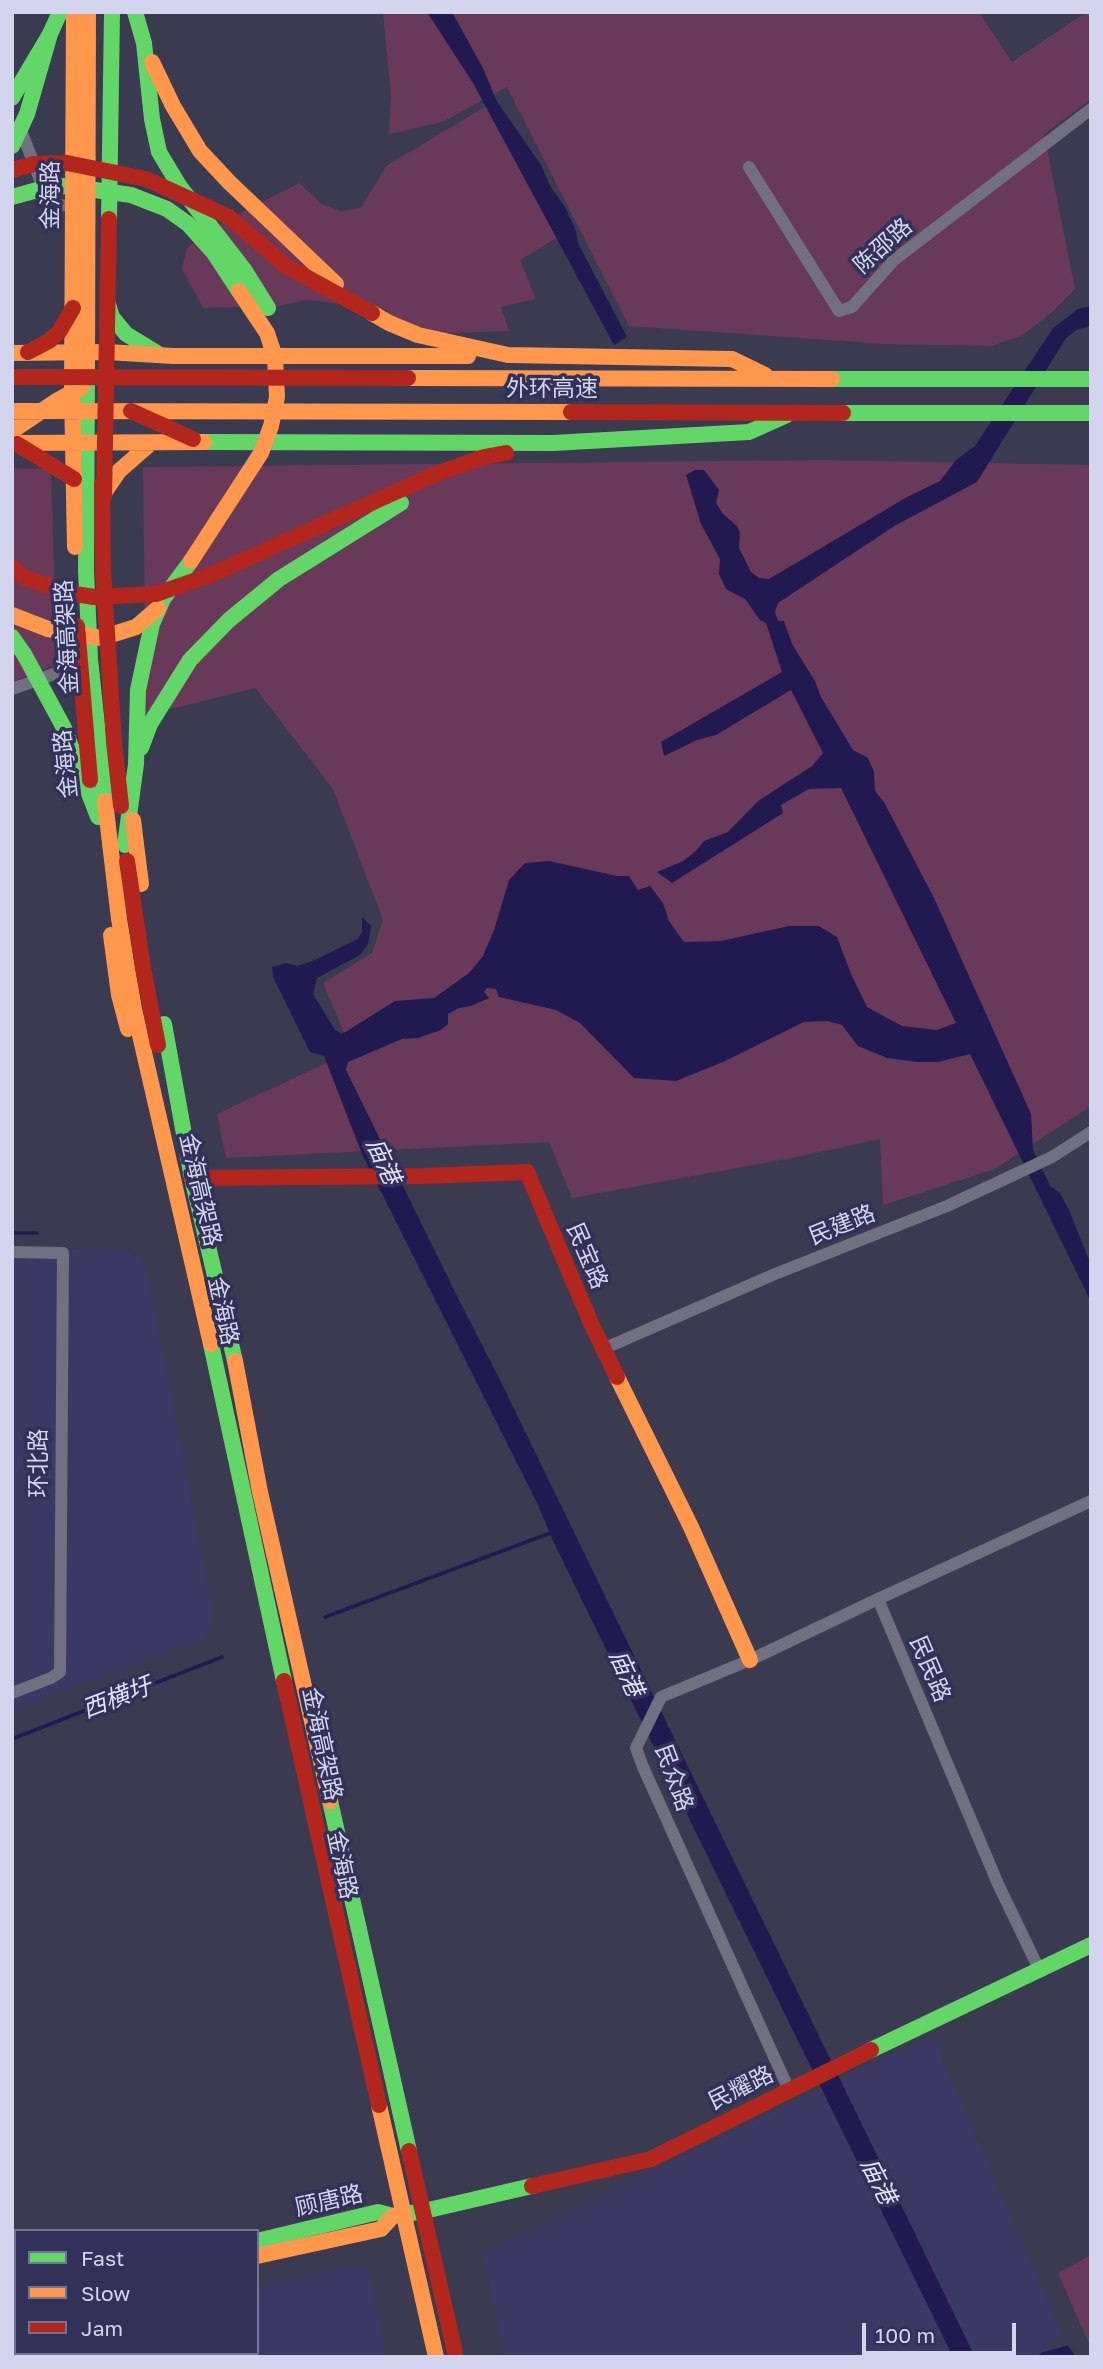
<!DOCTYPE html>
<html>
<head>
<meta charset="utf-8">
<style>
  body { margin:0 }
  #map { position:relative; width:1103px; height:2369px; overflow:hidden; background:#3a3a50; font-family:"Golos Text",sans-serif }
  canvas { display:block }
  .frame { position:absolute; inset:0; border:14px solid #d3d4ed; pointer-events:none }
  .legend { position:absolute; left:14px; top:2229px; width:245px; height:126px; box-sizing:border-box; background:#323159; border:2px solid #727294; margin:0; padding:9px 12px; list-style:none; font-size:21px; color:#d3d4ed }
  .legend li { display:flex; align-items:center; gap:14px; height:35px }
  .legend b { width:35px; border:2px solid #727294 }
  .scale { position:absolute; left:862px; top:2323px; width:154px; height:32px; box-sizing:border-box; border:4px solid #d3d4ed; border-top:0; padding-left:9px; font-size:21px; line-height:24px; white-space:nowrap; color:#d3d4ed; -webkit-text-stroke:5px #323159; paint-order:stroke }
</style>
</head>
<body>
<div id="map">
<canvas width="1103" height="2369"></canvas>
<div class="frame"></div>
<ul class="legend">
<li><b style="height:9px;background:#63d668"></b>Fast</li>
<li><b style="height:9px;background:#ff974d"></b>Slow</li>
<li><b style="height:9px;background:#b3261e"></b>Jam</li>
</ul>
<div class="scale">100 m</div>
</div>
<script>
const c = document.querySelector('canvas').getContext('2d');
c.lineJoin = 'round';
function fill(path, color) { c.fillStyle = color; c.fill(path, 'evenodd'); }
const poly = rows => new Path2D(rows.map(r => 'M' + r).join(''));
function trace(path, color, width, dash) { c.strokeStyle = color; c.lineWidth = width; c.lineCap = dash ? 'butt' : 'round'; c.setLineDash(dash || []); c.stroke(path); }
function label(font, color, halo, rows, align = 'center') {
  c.font = font + ' "Golos Text","Noto Sans SC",sans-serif'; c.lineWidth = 7; c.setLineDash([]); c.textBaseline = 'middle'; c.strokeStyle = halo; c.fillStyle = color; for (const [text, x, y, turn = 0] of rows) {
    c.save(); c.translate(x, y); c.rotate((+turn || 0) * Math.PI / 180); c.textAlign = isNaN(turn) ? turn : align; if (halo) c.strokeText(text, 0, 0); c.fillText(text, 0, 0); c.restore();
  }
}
const built = poly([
  [12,1247,128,1250,145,1263,214,1615,207,1636,12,1711],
  [932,2035,1063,2337,1049,2343,1056,2357,505,2357,482,2254],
  [350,2266,368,2268,387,2357,110,2357,110,2353,257,2353,257,2286]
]);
const green = poly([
  [383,12,979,12,1012,62,1087,12,1091,12,1091,99,1044,134,1075,289,1049,315,1022,335,992,346,884,344,629,326,507,87,442,122,389,134,391,96],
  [488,105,558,237,520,260,536,299,501,307,509,331,396,335,387,310,308,300,277,306,203,308,182,269,187,248,209,229,299,183,323,205,342,211,361,208,386,166],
  [821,460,1091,465,1091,1106,995,1169,883,1205,880,1139,797,1157,572,1198,549,1142,226,1158,217,1114,352,1051,323,983,372,953,383,920,333,789,255,688,146,715,143,467],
  [12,468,51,469,57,664,12,682],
  [1091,2255,1091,2348,1058,2273]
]);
const water = poly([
  [427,12,452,12,484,70,496,100,541,165,550,186,565,207,576,231,578,243,627,337,614,345,473,83],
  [1091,306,1091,326,1076,330,1066,338,977,482,896,525,778,603,775,612,778,621,784,621,792,644,815,681,821,697,853,750,868,758,874,772,875,791,884,802,934,898,1031,1114,1033,1150,1050,1186,1060,1193,1069,1210,1091,1265,1091,1302,970,1054,938,1062,917,1062,887,1058,858,1046,842,1025,827,1021,804,1022,723,1062,676,1081,634,1078,580,1023,556,1010,499,997,496,989,487,988,484,992,489,998,471,1006,459,1008,448,1014,448,1024,441,1030,418,1038,402,1039,348,1062,346,1070,456,1294,501,1382,975,2357,953,2357,553,1541,538,1505,362,1154,324,1056,310,1052,273,977,272,967,287,963,297,966,310,962,358,939,362,932,362,917,371,926,368,944,360,955,317,978,313,994,335,1030,342,1034,395,1001,434,998,469,973,483,956,494,930,509,880,525,863,549,861,617,876,629,876,638,890,650,886,663,903,669,921,684,942,721,941,789,926,819,926,837,937,851,974,867,1007,902,1026,937,1030,956,1023,841,788,809,789,781,805,783,813,672,883,657,872,683,861,696,851,704,841,728,832,758,801,812,766,823,753,791,690,716,735,697,740,664,756,661,742,782,672,766,623,760,620,745,599,726,589,719,574,720,559,701,524,686,475,695,470,704,470,719,490,716,503,723,514,737,526,740,533,739,548,751,572,759,578,769,579,907,497,940,481,956,460,975,446,1053,328,1078,309]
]);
const stream = poly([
  [12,1233,37,1233],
  [325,1617,553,1532],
  [12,1739,222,1657]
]);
const canal = poly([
  [1044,2357,1066,2351,1070,2357]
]);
const street = poly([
  [16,133,22,133,50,206,74,205],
  [749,167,839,311,852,307,894,260,1091,109],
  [12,689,79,665],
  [12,1252,63,1253,60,1672,51,1678,12,1693],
  [603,1349,775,1274,947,1206,1052,1157,1091,1132],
  [1039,1969,998,1884,878,1599,1091,1501],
  [789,2090,643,1767,636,1748,661,1697,750,1660,878,1599],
  [93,2353,94,2357]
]);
const fast = poly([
  [135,12,144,43,152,119,159,152,180,187,245,271,268,308],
  [12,98,50,34,60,12],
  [12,146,27,114,50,34],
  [12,197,48,187,67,186,131,195,167,209,188,224,214,253,239,291],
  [109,219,112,12],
  [108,304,112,317,126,334,157,353],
  [87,365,86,571,90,659,105,801],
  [832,379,1091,379],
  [843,413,1091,413],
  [204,442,553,443,749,432,787,415],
  [12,637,24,654,64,728,98,817],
  [141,748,150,724,190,660,229,620,279,579,401,503],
  [125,845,136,764,138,690,152,624,163,599,191,561],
  [164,1024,192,1178,235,1361],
  [211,1344,284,1681],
  [330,1801,409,2151],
  [871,2050,1091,1945],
  [257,2241,378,2212,393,2216,424,2211,532,2186],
  [12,2298,16,2297]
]);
const slow = poly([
  [74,12,72,392,75,547],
  [152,62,173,106,200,151,229,182,336,284],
  [372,313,389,323,418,335,508,355,732,359,765,375],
  [12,353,107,352,173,356],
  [173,356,468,356],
  [87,365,88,12],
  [408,378,832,379],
  [12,411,571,412],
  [12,431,58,400,82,387],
  [12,443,204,442],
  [104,493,119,471,151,443],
  [191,561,261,453,271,426,277,397,275,357,267,333,239,291],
  [12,615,48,629,101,638,136,627,158,608],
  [105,801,119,919,134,1009,211,1344],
  [133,820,141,884],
  [111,935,119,995,128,1029],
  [235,1361,260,1492,330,1801],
  [617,1377,691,1527,750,1660],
  [379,2105,436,2357],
  [257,2256,381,2229,393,2216]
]);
const jam = poly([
  [12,170,34,164,67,163,146,179,229,217,286,266,372,313],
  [28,352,49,341,59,332,73,308],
  [12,377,408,378],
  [131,411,193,439],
  [571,412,843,413],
  [17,444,74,479],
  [102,484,103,570,114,742,121,806],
  [104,497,109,219],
  [12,567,23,577,69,593,94,597,156,594,208,576,438,473,484,457,506,453],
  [77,626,90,780],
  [127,861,143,968,158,1045],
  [192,1178,423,1176,527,1172,591,1323,617,1377],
  [284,1681,379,2105],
  [409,2151,456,2357],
  [532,2186,651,2159,871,2050]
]);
const streetNames = [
  ["金海路",51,195,-90],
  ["陈邵路",883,246,-42],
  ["外环高速",552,389],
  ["金海高架路",67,637,-93],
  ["金海路",66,764,-96],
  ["金海高架路",200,1190,77],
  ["民建路",842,1225,-22],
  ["民宝路",587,1256,67],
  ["金海路",223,1311,78],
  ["环北路",39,1463,-90],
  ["民民路",930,1669,67],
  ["金海高架路",322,1744,78],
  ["民众路",674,1778,70],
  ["金海路",342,1865,78],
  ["民耀路",741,2088,-26],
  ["顾唐路",329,2201,-13]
];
const waterNames = [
  ["庙港",383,1161,65],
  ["庙港",626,1673,65],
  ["西横圩",117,1698,-21],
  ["庙港",878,2181,63]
];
fill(built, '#3a3964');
fill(green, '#69395a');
fill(water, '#211a51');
trace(stream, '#211a51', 3.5);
trace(canal, '#211a51', 10);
trace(street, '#707080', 12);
trace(fast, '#63d668', 16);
trace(slow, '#ff974d', 16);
trace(jam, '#b3261e', 16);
label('23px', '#d3d4ed', '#323159', streetNames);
label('italic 24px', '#e1e2f5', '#323159', waterNames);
</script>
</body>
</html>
